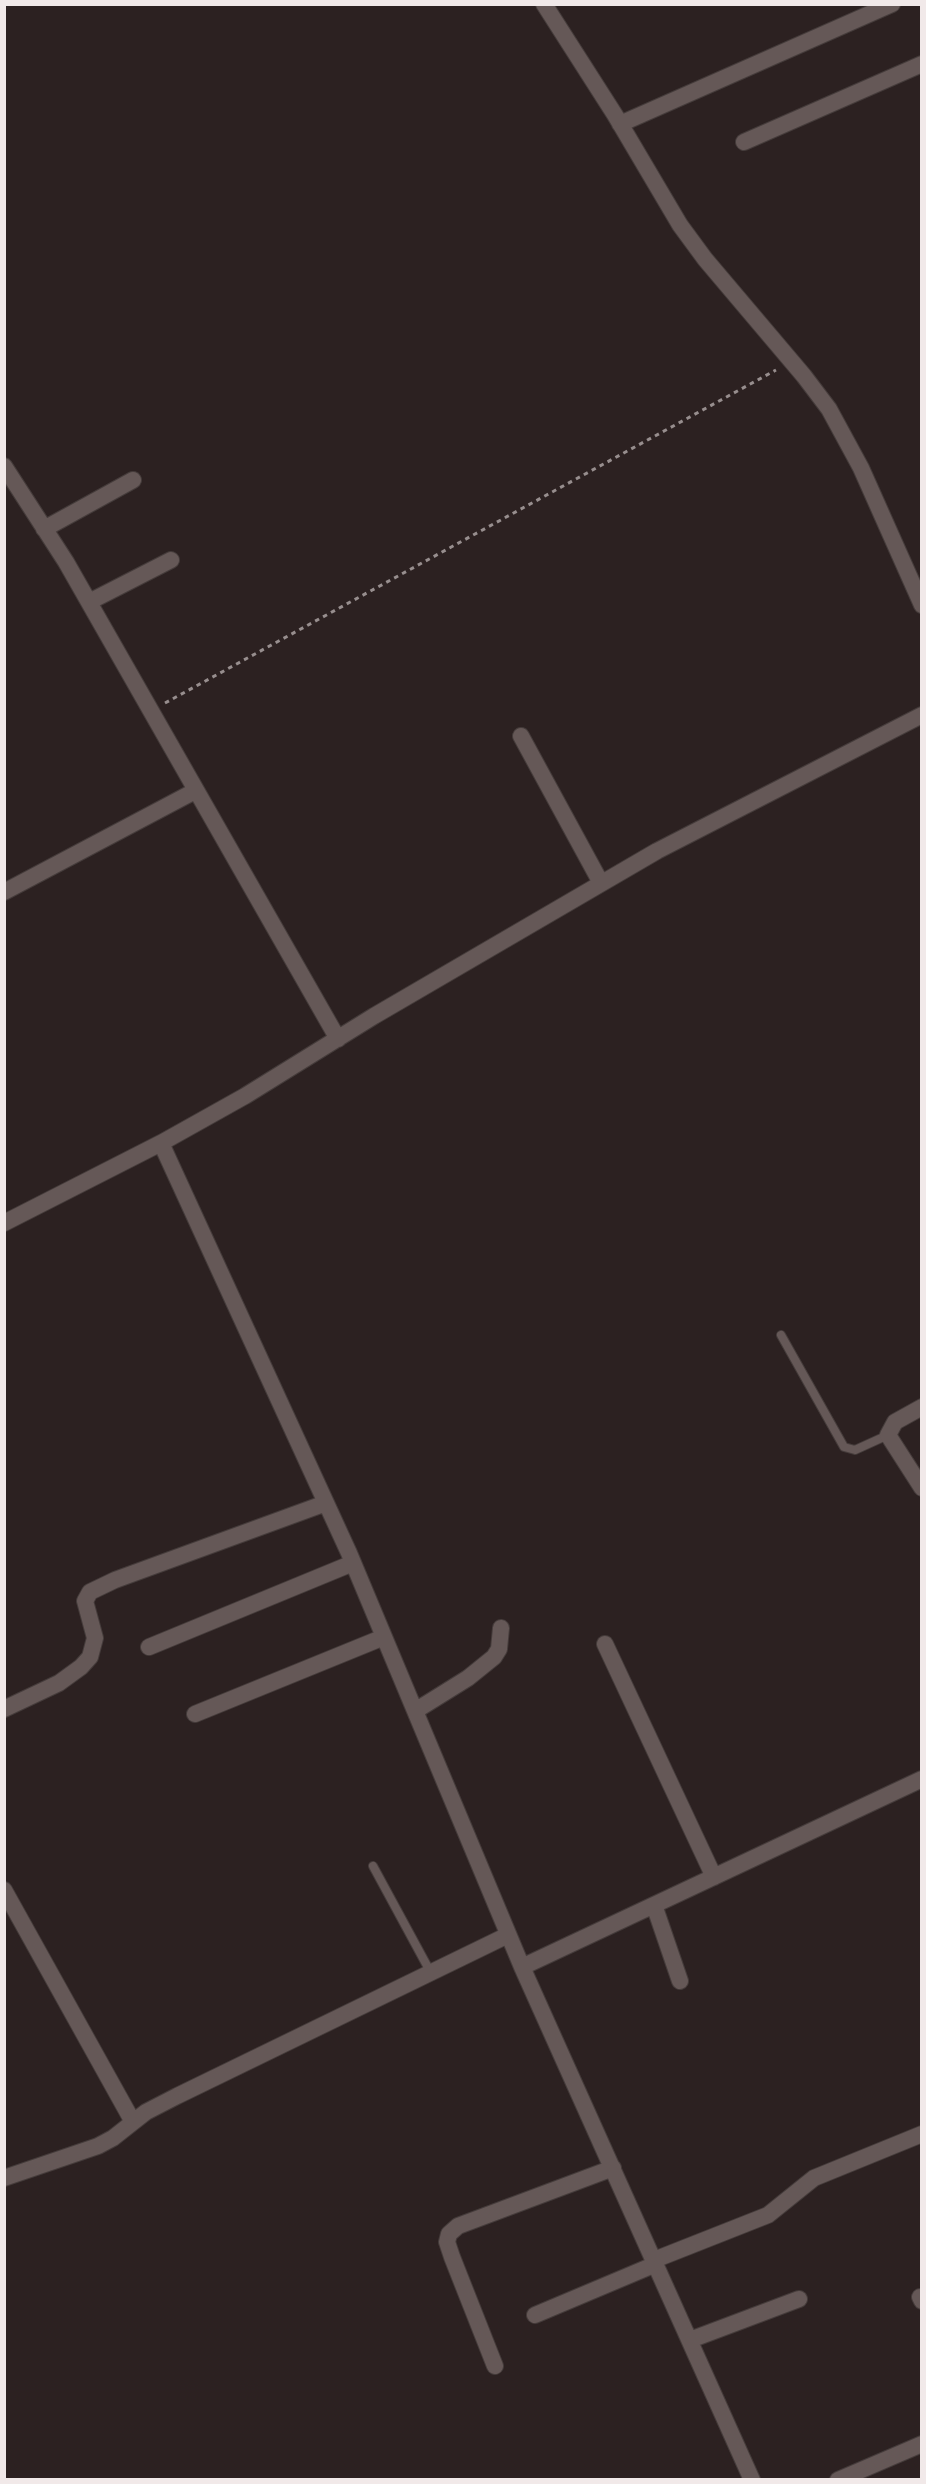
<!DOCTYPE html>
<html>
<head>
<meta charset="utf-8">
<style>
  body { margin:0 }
  #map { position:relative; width:926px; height:2484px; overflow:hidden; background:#2c2121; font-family:"Noto Sans",sans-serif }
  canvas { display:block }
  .frame { position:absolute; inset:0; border:6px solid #f1e9e9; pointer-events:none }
</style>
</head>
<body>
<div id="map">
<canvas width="926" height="2484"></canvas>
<div class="frame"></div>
</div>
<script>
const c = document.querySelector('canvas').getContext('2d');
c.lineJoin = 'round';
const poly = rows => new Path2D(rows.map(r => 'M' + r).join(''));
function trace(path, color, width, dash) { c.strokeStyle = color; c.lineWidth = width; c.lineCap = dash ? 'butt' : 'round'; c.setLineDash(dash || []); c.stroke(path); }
const path = poly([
  [165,703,776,370]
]);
const lane = poly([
  [781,1335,844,1447,855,1450,888,1435],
  [373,1866,431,1973]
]);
const street = poly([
  [544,4,615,115,680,225,705,259,804,376,829,409,861,468,922,605],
  [620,124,892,4],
  [744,142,922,64],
  [4,466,66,562,338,1039],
  [44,529,133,480],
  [89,602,171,560],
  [521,736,601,883],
  [4,892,195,791],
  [161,1143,349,1553,522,1967,752,2480],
  [4,1223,161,1143,245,1096,374,1016,657,851,922,715],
  [922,1407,895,1422,888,1435,922,1488],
  [605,1644,714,1877],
  [149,1647,353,1563],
  [4,1709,59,1683,81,1667,90,1657,95,1638,85,1601,90,1592,115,1580,326,1503],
  [415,1711,468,1678,494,1657,499,1649,501,1628],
  [195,1714,384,1637],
  [4,1890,133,2122],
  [654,1905,680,1981],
  [522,1967,922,1779],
  [4,2178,98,2146,113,2138,146,2112,177,2096,508,1935],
  [654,2260,768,2215,814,2178,922,2134],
  [920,2297,922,2301],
  [535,2315,656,2264],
  [690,2340,799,2299],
  [495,2366,452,2257,447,2242,449,2234,458,2226,613,2168],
  [838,2480,922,2444]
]);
trace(lane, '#453c3b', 10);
trace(street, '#453c3b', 18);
trace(path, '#978e8e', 3, [4.5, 4.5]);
trace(lane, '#655857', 8);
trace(street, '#655857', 16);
</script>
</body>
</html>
